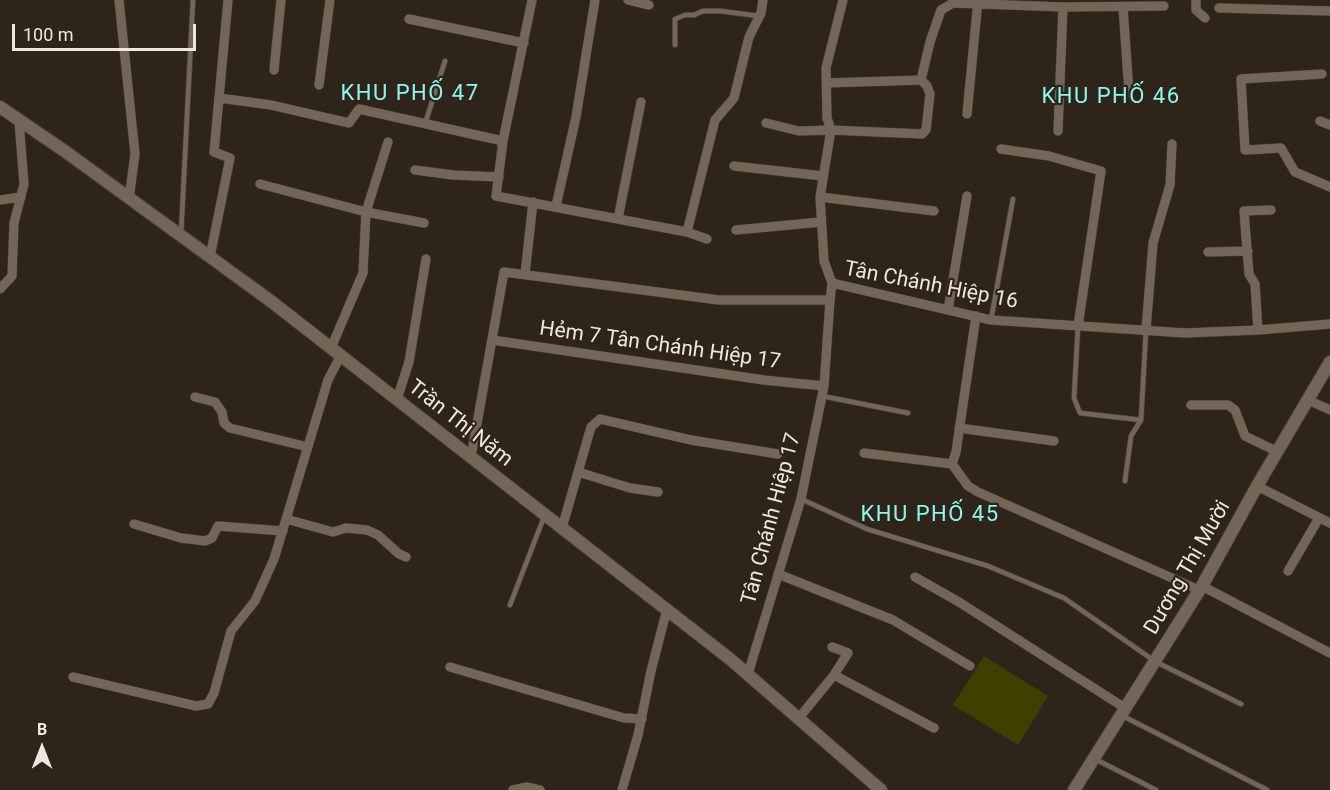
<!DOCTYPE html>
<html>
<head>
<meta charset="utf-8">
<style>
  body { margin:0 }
  #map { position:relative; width:1330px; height:790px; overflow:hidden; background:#2f2419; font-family:Roboto,sans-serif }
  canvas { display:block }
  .north { position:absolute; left:12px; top:718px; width:60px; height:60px; -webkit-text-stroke:4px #2f2419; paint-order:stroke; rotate:0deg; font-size:16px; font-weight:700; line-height:24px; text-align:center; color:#eee6df }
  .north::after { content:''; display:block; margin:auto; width:21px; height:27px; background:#eee6df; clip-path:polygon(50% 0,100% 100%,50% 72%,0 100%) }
  .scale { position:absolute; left:12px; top:24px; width:184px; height:27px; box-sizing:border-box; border:3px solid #eee6df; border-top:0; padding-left:8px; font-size:18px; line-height:21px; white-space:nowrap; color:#eee6df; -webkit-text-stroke:4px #2f2419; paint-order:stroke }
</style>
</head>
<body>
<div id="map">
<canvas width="1330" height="790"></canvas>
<div class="north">B</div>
<div class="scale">100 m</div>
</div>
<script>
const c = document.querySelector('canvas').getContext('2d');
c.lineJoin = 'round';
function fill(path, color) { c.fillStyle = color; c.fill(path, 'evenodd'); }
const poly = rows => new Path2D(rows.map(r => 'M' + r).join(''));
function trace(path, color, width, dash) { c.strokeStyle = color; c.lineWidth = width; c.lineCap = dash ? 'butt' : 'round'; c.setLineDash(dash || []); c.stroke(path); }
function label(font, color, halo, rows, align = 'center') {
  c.font = font + ' Roboto,sans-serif'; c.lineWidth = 4.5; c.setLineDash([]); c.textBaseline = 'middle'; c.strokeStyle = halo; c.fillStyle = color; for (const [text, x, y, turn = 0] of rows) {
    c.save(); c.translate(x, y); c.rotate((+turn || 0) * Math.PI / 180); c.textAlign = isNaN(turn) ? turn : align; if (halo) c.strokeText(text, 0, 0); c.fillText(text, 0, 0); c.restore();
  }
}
const green = poly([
  [984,656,1048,696,1018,745,953,705]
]);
const service = poly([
  [675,45,675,19,685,15,694,15,703,11,720,11,759,16],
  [425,124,445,61],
  [181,234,193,0],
  [991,320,1013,199],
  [1078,326,1074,398,1080,413,1141,420],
  [822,396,908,413],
  [1125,481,1131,436,1141,420,1146,330],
  [801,499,867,529,988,566,1064,598,1156,662,1241,704],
  [510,605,544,517],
  [1123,716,1267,790],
  [1095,759,1156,790]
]);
const minor = poly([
  [119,0,135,154,129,199],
  [532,0,503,141,496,196,687,232,715,120,734,98,749,37,761,13,763,0],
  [628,0,649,5],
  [1196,0,1196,10,1205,18],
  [1123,7,1129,93],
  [1219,8,1330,11],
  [409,19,524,43],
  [274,70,281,0],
  [1322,74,1241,79,1245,150,1281,148,1295,172,1330,187],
  [826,83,921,80,930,42,941,10,953,3,1063,7,1164,6],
  [319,85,330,0],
  [219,98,271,105,349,123,359,109,503,141],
  [967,114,978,0],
  [1320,121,1330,125],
  [766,123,799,131,831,130,827,118,826,68,843,0],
  [1058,131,1063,7],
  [388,142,366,212,424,223],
  [1001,149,1049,156,1101,171,1078,326],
  [734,166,823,176],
  [415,170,453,175,499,177],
  [260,184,366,212,363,273,331,348],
  [820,197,934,211],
  [0,200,21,197],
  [556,206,576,117,595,0],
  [618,219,641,102],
  [736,230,821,222],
  [687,232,707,239],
  [1208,252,1248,251],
  [210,257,230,158,214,152,228,0],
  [525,274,533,202],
  [832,283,824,261,820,197,831,130,922,134,926,130,930,94,927,86,921,80],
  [0,289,12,276,14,223,24,184,19,121],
  [948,310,967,196],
  [1146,330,1153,243,1170,185,1172,144],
  [1258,330,1255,284,1249,274,1244,211,1271,210],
  [492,340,764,380,824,386],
  [195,397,215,402,222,412,224,423,230,428,308,447],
  [397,399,409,362,426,259],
  [1308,400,1330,410],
  [1191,405,1228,405,1235,410,1245,436,1278,452],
  [959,428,1054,441],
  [864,453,952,464,956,452,976,316],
  [471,457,504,272,719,300,830,300,832,283,991,320,1185,333,1258,330,1330,324],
  [952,464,968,486,978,492,1199,590],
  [578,472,630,488,658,492],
  [1257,486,1330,523],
  [286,519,333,532,346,528,367,530,378,535,399,554,406,557],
  [134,524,181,538,205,541,212,538,218,526,283,531],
  [562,528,591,427,600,419,691,440,778,454],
  [1288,571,1319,518],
  [778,574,893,620,970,666],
  [915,577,959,602,1125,708],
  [1202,586,1330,653],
  [450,667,624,718,642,719],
  [748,674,801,499,824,386,830,300],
  [834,675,934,728],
  [73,677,196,706,208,704,214,693,231,631,255,601,274,559,328,380,341,355],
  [798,719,834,675,848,653,832,647],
  [513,790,527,787,540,790],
  [622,790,638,735,651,671,667,609]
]);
const tertiary = poly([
  [0,107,66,152,272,302,730,659,881,790],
  [1074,790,1202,586,1257,486,1330,362]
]);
const streetNames = [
  ["Tân Chánh Hiệp 16",931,286,11],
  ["Hẻm 7 Tân Chánh Hiệp 17",660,346,8],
  ["Trần Thị Năm",460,424,38],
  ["Tân Chánh Hiệp 17",772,519,-75],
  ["Dương Thị Mười",1188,568,-60]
];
const neighbourhoodNames = [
  ["KHU PHỐ 47",410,94],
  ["KHU PHỐ 46",1111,97],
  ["KHU PHỐ 45",930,515]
];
fill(green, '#3f4000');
trace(service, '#4b4139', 6);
trace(minor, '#4b4139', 10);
trace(tertiary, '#4b4139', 14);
trace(service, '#736659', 4.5);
trace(minor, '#736659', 9);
trace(tertiary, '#736659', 12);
label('21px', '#eee6df', '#2f2419', streetNames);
c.letterSpacing = '1.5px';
label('22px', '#8bf5ee', '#2f2419', neighbourhoodNames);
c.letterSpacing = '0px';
</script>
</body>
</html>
